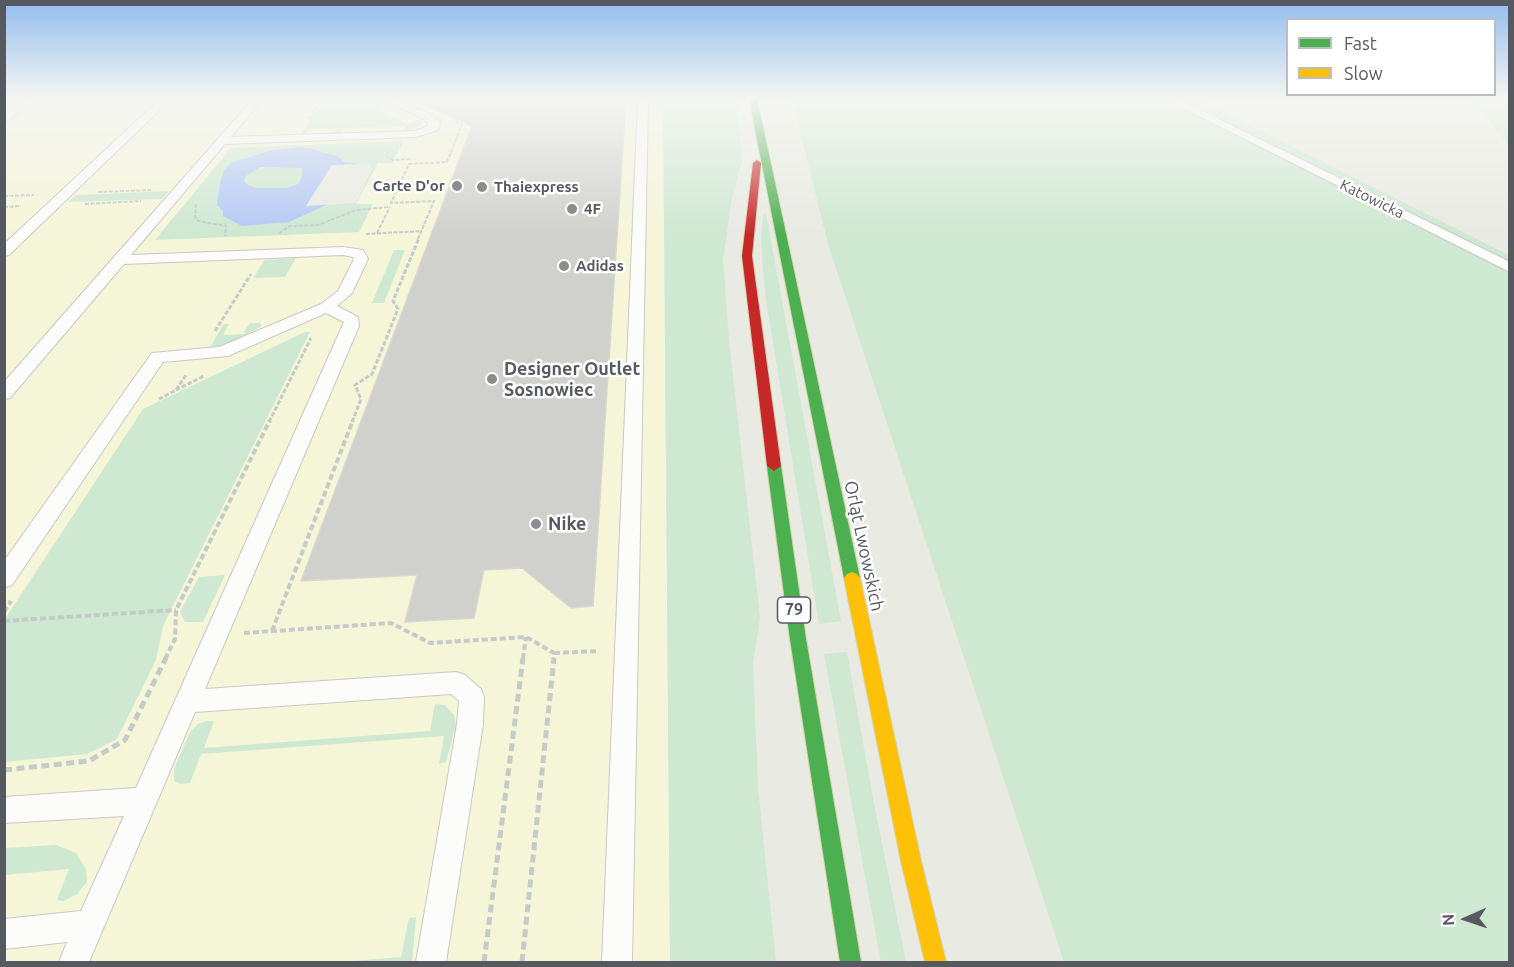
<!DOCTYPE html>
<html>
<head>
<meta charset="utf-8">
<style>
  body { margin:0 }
  #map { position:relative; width:1514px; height:967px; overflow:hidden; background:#e9eae2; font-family:Ubuntu,sans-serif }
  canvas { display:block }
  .frame { position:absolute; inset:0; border:6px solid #575961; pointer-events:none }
  .legend { position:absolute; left:1286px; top:18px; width:210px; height:78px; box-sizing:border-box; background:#fff; border:2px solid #bcbdc0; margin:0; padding:8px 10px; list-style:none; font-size:18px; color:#575961 }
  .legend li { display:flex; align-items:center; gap:12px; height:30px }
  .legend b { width:30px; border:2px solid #bcbdc0 }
  .north { position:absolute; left:1436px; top:889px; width:60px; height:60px; -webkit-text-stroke:4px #fff; paint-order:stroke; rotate:267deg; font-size:16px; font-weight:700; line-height:24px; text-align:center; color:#575961 }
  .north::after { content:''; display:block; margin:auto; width:21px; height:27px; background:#575961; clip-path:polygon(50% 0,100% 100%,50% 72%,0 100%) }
</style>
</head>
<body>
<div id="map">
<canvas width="1514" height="967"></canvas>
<div class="frame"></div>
<ul class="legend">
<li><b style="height:8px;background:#4caf50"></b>Fast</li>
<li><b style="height:8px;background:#ffc107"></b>Slow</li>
</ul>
<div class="north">N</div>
</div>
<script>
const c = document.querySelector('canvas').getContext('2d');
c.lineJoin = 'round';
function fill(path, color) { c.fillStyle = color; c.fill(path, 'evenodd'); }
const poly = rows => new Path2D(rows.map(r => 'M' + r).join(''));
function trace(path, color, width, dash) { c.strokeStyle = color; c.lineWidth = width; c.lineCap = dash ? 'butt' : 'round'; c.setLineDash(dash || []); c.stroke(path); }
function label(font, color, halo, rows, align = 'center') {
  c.font = font + ' Ubuntu,sans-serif'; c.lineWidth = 5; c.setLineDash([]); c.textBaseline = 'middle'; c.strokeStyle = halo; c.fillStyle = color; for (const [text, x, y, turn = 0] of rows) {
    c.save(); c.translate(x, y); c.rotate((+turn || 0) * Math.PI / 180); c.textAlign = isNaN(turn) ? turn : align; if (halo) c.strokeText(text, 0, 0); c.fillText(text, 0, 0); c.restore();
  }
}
const commercial = poly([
  [5,99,663,99,670,962,5,962]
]);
const green = poly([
  [326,99,354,99,366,104,378,100,389,106,378,110,408,124,420,119,422,124,417,128,403,131,406,126,345,128,341,133,334,134,337,128,309,129,305,135,301,134],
  [663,99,736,99,739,118,742,161,731,203,723,261,729,340,760,618,753,663,758,788,776,962,670,962],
  [792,99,1196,99,1509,255,1509,962,1064,962,828,244],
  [1473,99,1509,99,1509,146],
  [404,141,392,163,378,163,356,204,373,204,359,232,155,240,231,148],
  [169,191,162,199,68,202,76,195],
  [763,213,766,214,841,621,819,624,765,294,761,240],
  [394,250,405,250,384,303,372,303],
  [296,258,285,277,253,278,265,260],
  [250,323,260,323,262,326,226,345,210,347,224,324,229,324,223,335,243,334],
  [305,332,310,332,163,626,156,660,117,739,87,754,5,762,5,619,143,409],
  [225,575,203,622,185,622,180,612,199,577],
  [847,652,873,799,906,962,881,962,824,654],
  [435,704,445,705,454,715,456,725,446,762,439,764,444,736,201,754,190,783,181,784,174,781,174,769,190,732,198,724,207,721,214,721,204,748,430,731],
  [56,845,76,853,86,869,87,882,77,894,64,901,57,900,69,869,5,875,5,848],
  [416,917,412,962,340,962,401,957,409,918]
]);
const water = poly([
  [303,147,338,156,344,162,366,165,328,204,289,222,242,226,223,216,223,211,217,205,220,184,224,170,231,163,272,150],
  [260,167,302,168,302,177,298,184,287,188,256,188,248,185,244,181,246,176]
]);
const pier = poly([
  [369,164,372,169,356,203,306,206,332,165]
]);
const building = poly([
  [412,99,626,99,593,606,571,608,522,568,484,570,474,618,405,622,417,575,301,581,472,126,412,99]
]);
const pathFar3 = poly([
  [338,105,355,114,373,107],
  [309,119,323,99],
  [386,155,393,160,411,159],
  [98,192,151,190],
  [4,196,34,195],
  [85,204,141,201],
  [196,204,195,216,198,221,226,226,225,236],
  [4,207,21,206],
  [279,233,290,226,318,225,356,210,389,207],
  [377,233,390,207],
  [366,234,422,231],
  [418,239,434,201,391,203,409,164,447,162,462,124,454,121]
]);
const pathFar2 = poly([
  [215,331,251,274],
  [176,390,204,376],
  [159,399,176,390,186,375],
  [269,422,311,338],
  [352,422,361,399,355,385,372,374,398,309,393,301,419,238]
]);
const pathFar1 = poly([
  [4,612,11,601],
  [4,621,176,610],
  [272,631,353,420],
  [244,633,391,623,430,643,526,637,554,653,553,659],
  [554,653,599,651],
  [165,659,175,639,176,610,270,420],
  [523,659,526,637]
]);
const path = poly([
  [4,770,89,761,125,740,166,658],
  [484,962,523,658],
  [522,962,554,658]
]);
const lane = poly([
  [27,99,38,99,4,123,4,114,27,99],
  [160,99,171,99,9,255,4,256,4,244,160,99],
  [253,99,263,99,231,137,415,131,428,126,428,123,422,118,382,99,395,99,430,114,440,122,438,130,416,137,225,144,131,255,343,247,363,250,368,259,352,293,337,306,358,317,359,326,205,689,456,672,465,675,481,689,484,697,483,724,446,962,416,962,457,724,459,701,451,694,195,712,89,962,59,962,67,942,4,949,4,919,81,911,124,816,4,823,4,797,136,788,344,322,326,313,228,356,163,362,12,585,4,588,4,561,152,353,219,347,321,304,338,291,354,259,353,257,343,255,124,264,10,398,4,399,4,382,253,99],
  [638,99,648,99,632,962,602,962,638,99],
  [1165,99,1178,99,1510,262,1510,272,1165,99]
]);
const fast = poly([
  [749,99,757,99,860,578,857,582,852,584,847,582,844,578,749,99],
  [774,461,781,466,806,639,861,962,840,962,790,639,767,466,774,461]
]);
const slow = poly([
  [852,572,857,574,860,578,921,861,946,962,925,962,901,861,844,578,847,574,852,572]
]);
const jam = poly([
  [757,160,761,163,752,256,781,466,774,471,767,466,742,256,753,163,757,160]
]);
const markers = [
  [457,186,6,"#8a8c8e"],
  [482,187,6,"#8a8c8e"],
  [572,209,6,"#8a8c8e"],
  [564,266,6,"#8a8c8e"],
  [492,379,6,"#8a8c8e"],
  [536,524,6,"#8a8c8e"]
];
const farPoinames = [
  ["Carte D'or",445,186,"right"],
  ["Thaiexpress",494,187],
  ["4F",584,209],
  ["Adidas",576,266]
];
const farStreetnames = [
  ["Katowicka",1372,199,26]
];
const shields = [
  [794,610,33]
];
const shieldNames = [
  ["79",794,610]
];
const poiNames = [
  ["Designer Outlet",504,369],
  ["Sosnowiec",504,390],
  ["Nike",548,524]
];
const streetNames = [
  ["Orląt Lwowskich",864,546,78]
];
fill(commercial, '#f5f6d8');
fill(green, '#cee8d1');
fill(water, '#b2c8f6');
fill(pier, '#e9eae2');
fill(building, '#d0d1cc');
trace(building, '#d8d8d1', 1.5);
trace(lane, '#c8c9c8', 2);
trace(fast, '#d4d3ad', 2);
trace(slow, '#d4d3ad', 2);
trace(jam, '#d4d3ad', 2);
trace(pathFar3, '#c5cbc9', 2, [4, 1.5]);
trace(pathFar2, '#c5cbc9', 3, [4.5, 2]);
trace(pathFar1, '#c5cbc9', 4, [6, 3]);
trace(path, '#c5cbc9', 5, [8, 4.5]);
fill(lane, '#fcfcfb');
fill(fast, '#4caf50');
fill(slow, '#ffc107');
fill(jam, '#c62828');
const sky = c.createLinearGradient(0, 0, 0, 234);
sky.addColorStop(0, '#92bcee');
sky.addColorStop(0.42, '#f5f6f2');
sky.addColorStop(1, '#f5f6f200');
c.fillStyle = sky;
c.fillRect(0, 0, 1514, 234);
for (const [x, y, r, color] of markers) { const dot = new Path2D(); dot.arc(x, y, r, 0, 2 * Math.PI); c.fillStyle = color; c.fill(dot); trace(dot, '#fff', 2); }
label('bold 15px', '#575961', '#fff', farPoinames, 'left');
label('15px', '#575961', '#fff', farStreetnames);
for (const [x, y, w] of shields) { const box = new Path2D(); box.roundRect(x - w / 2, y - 13, w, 26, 4.5); c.fillStyle = '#fff'; c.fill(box); trace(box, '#575961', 1.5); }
label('bold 16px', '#575961', null, shieldNames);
label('bold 18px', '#575961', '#fff', poiNames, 'left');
label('18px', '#575961', '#fff', streetNames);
</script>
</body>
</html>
